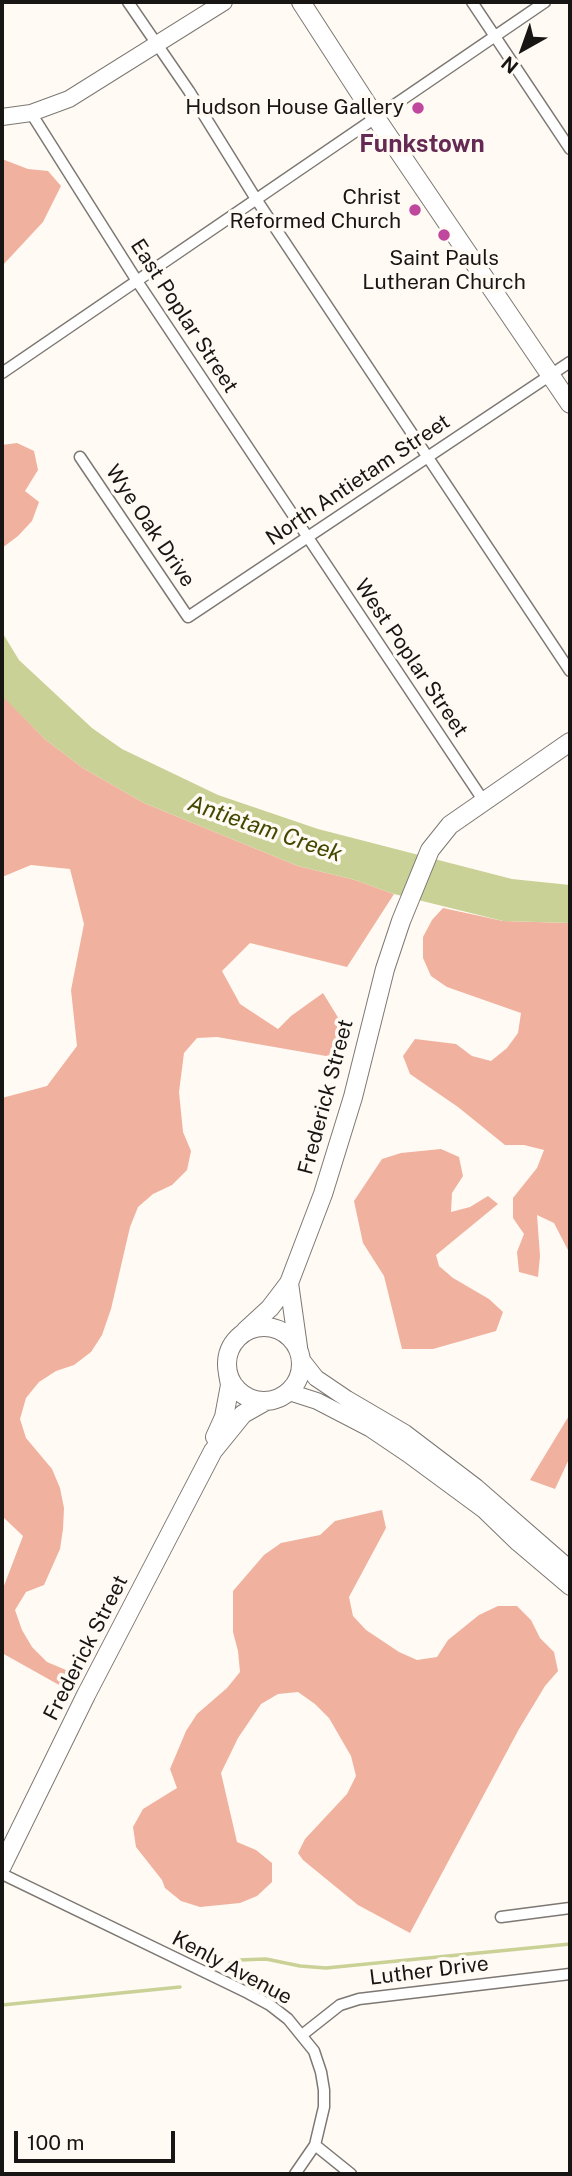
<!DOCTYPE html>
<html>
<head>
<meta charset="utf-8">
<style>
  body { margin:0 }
  #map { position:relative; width:572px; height:2176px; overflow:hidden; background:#fffaf3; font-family:"Public Sans",sans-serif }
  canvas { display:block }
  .frame { position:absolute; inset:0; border:4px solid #181614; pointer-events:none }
  .north { position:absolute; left:488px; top:14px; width:70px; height:70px; -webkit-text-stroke:5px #fffaf3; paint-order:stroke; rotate:220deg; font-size:19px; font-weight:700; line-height:28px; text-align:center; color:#181614 }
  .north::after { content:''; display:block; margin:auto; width:24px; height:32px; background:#181614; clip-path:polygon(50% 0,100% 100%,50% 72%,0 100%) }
  .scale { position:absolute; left:14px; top:2131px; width:161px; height:32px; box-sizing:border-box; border:4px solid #181614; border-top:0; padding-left:9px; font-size:21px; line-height:24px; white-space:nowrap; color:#181614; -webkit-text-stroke:5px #fffaf3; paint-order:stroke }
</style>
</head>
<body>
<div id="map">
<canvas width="572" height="2176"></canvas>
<div class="frame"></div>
<div class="north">N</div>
<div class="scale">100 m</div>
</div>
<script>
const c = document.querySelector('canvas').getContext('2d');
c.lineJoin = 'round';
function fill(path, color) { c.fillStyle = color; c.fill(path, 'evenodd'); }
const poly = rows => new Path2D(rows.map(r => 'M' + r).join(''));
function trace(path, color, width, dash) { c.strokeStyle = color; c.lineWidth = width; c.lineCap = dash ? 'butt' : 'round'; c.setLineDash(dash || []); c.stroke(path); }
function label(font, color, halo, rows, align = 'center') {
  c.font = font + ' "Public Sans",sans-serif'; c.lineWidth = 7; c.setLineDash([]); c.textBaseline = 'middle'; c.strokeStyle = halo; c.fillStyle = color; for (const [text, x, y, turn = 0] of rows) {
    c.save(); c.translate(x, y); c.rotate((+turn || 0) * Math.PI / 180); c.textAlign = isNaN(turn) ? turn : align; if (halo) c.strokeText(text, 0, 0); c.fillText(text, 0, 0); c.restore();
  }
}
const forest = poly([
  [2,159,28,169,48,171,61,186,43,222,2,266],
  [17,443,34,451,38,470,25,491,39,502,32,521,18,536,2,548,2,445],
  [2,695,46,740,83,768,144,803,298,866,355,880,394,894,347,967,250,943,222,971,240,1004,278,1029,291,1016,323,993,350,1037,343,1052,326,1056,217,1037,197,1038,184,1053,179,1092,183,1132,191,1151,187,1170,172,1185,153,1194,138,1207,130,1227,111,1309,102,1335,91,1352,74,1365,56,1371,39,1382,26,1398,20,1419,26,1438,52,1469,60,1488,64,1508,63,1529,60,1549,44,1585,26,1592,15,1610,22,1630,32,1647,47,1662,66,1670,68,1690,2,1653,2,1591,23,1536,2,1516,2,1098,47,1086,77,1046,71,990,84,924,70,869,31,865,2,877],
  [443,908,503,921,570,923,570,1254,554,1223,537,1215,540,1256,538,1277,519,1272,517,1252,524,1234,513,1218,513,1198,537,1168,544,1150,524,1145,505,1145,458,1107,410,1074,403,1056,415,1039,456,1044,472,1056,491,1061,507,1048,518,1033,521,1013,447,987,431,976,423,958,423,937,432,920],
  [441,1149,459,1157,463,1176,452,1193,451,1212,470,1207,488,1196,498,1204,436,1255,439,1266,453,1278,489,1299,503,1312,496,1331,433,1349,402,1349,384,1276,363,1243,354,1201,382,1159,401,1153],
  [570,1414,570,1457,555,1489,530,1480],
  [382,1510,386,1528,349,1597,353,1616,366,1630,399,1652,417,1660,437,1657,448,1640,479,1615,498,1606,517,1606,531,1620,540,1638,554,1652,558,1671,545,1686,519,1729,410,1933,358,1905,303,1860,298,1853,305,1839,347,1794,356,1776,351,1756,329,1718,315,1704,298,1692,278,1694,261,1704,238,1738,221,1773,237,1842,256,1850,272,1863,272,1882,257,1896,240,1903,200,1907,181,1901,165,1888,162,1880,136,1847,133,1827,143,1809,177,1788,170,1769,186,1731,197,1714,227,1688,240,1672,238,1651,233,1632,233,1591,264,1555,281,1543,320,1535,335,1521]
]);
const water = poly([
  [2,632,19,660,92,728,122,749,218,795,318,829,512,879,570,885,570,923,503,921,394,894,355,880,298,866,144,803,83,768,46,740,5,699,2,695]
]);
const stream = poly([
  [230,1963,238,1960,266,1959,300,1966,326,1968,570,1944],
  [2,2005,180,1987]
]);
const minor = poly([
  [128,2,189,91,256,199,570,671],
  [472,2,570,149],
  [31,113,137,281,483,800],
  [2,373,545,2],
  [80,457,188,617,570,362],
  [2,1874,248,1993,270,2005,288,2019,314,2051,321,2072,324,2090,324,2107,315,2145,295,2174],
  [501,1917,570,1908],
  [302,2035,340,2005,359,1999,570,1974],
  [315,2145,351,2174]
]);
const secondary = poly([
  [2,117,31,113,69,99,224,2],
  [301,1359,316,1378,347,1399,405,1433,476,1487,570,1569],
  [289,1392,317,1401,371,1429,408,1454,484,1510,518,1543,570,1587]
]);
const primary = poly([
  [301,2,376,118,570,404],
  [289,1283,298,1347],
  '227 1364a37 37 0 1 1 74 0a37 37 0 1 1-74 0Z',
  [245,1331,270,1308,289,1283,323,1194,353,1097,385,969,401,921,430,850,450,825,570,742],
  [215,1437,224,1417,230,1385,228,1374],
  [2,1866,86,1695,213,1451,243,1414,266,1401]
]);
const markers = [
  [418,108,7,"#bf479d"],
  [415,210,7,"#bf479d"],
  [444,235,7,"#bf479d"]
];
const poiNames = [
  ["Hudson House Gallery",404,108],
  ["Christ",401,198],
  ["Reformed Church",401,222],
  ["Saint Pauls",444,259,"center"],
  ["Lutheran Church",444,283,"center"]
];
const streetNames = [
  ["East Poplar Street",184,316,57],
  ["North Antietam Street",358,480,-34],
  ["Wye Oak Drive",150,526,56],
  ["West Poplar Street",411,658,56],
  ["Frederick Street",326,1097,-75],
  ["Frederick Street",86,1648,-63],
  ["Kenly Avenue",232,1968,28],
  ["Luther Drive",429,1971,-7]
];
const waterNames = [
  ["Antietam Creek",265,829,19]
];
const quarterNames = [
  ["Funkstown",422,145]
];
fill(forest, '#f0b19f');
fill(water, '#cad196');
trace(stream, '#cad196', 3.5);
trace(minor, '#7d7873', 13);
trace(secondary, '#7d7873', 18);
trace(primary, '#7d7873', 20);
trace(minor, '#fff', 10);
trace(secondary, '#fff', 16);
trace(primary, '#fff', 18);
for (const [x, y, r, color] of markers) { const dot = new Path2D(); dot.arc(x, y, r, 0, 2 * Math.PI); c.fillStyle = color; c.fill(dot); trace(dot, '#fffaf3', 2.5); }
label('21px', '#181614', '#fffaf3', poiNames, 'right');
label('21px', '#181614', '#fffaf3', streetNames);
label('italic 23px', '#444800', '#fffaf3', waterNames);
label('bold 24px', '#642a53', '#fffaf3', quarterNames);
</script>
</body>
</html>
